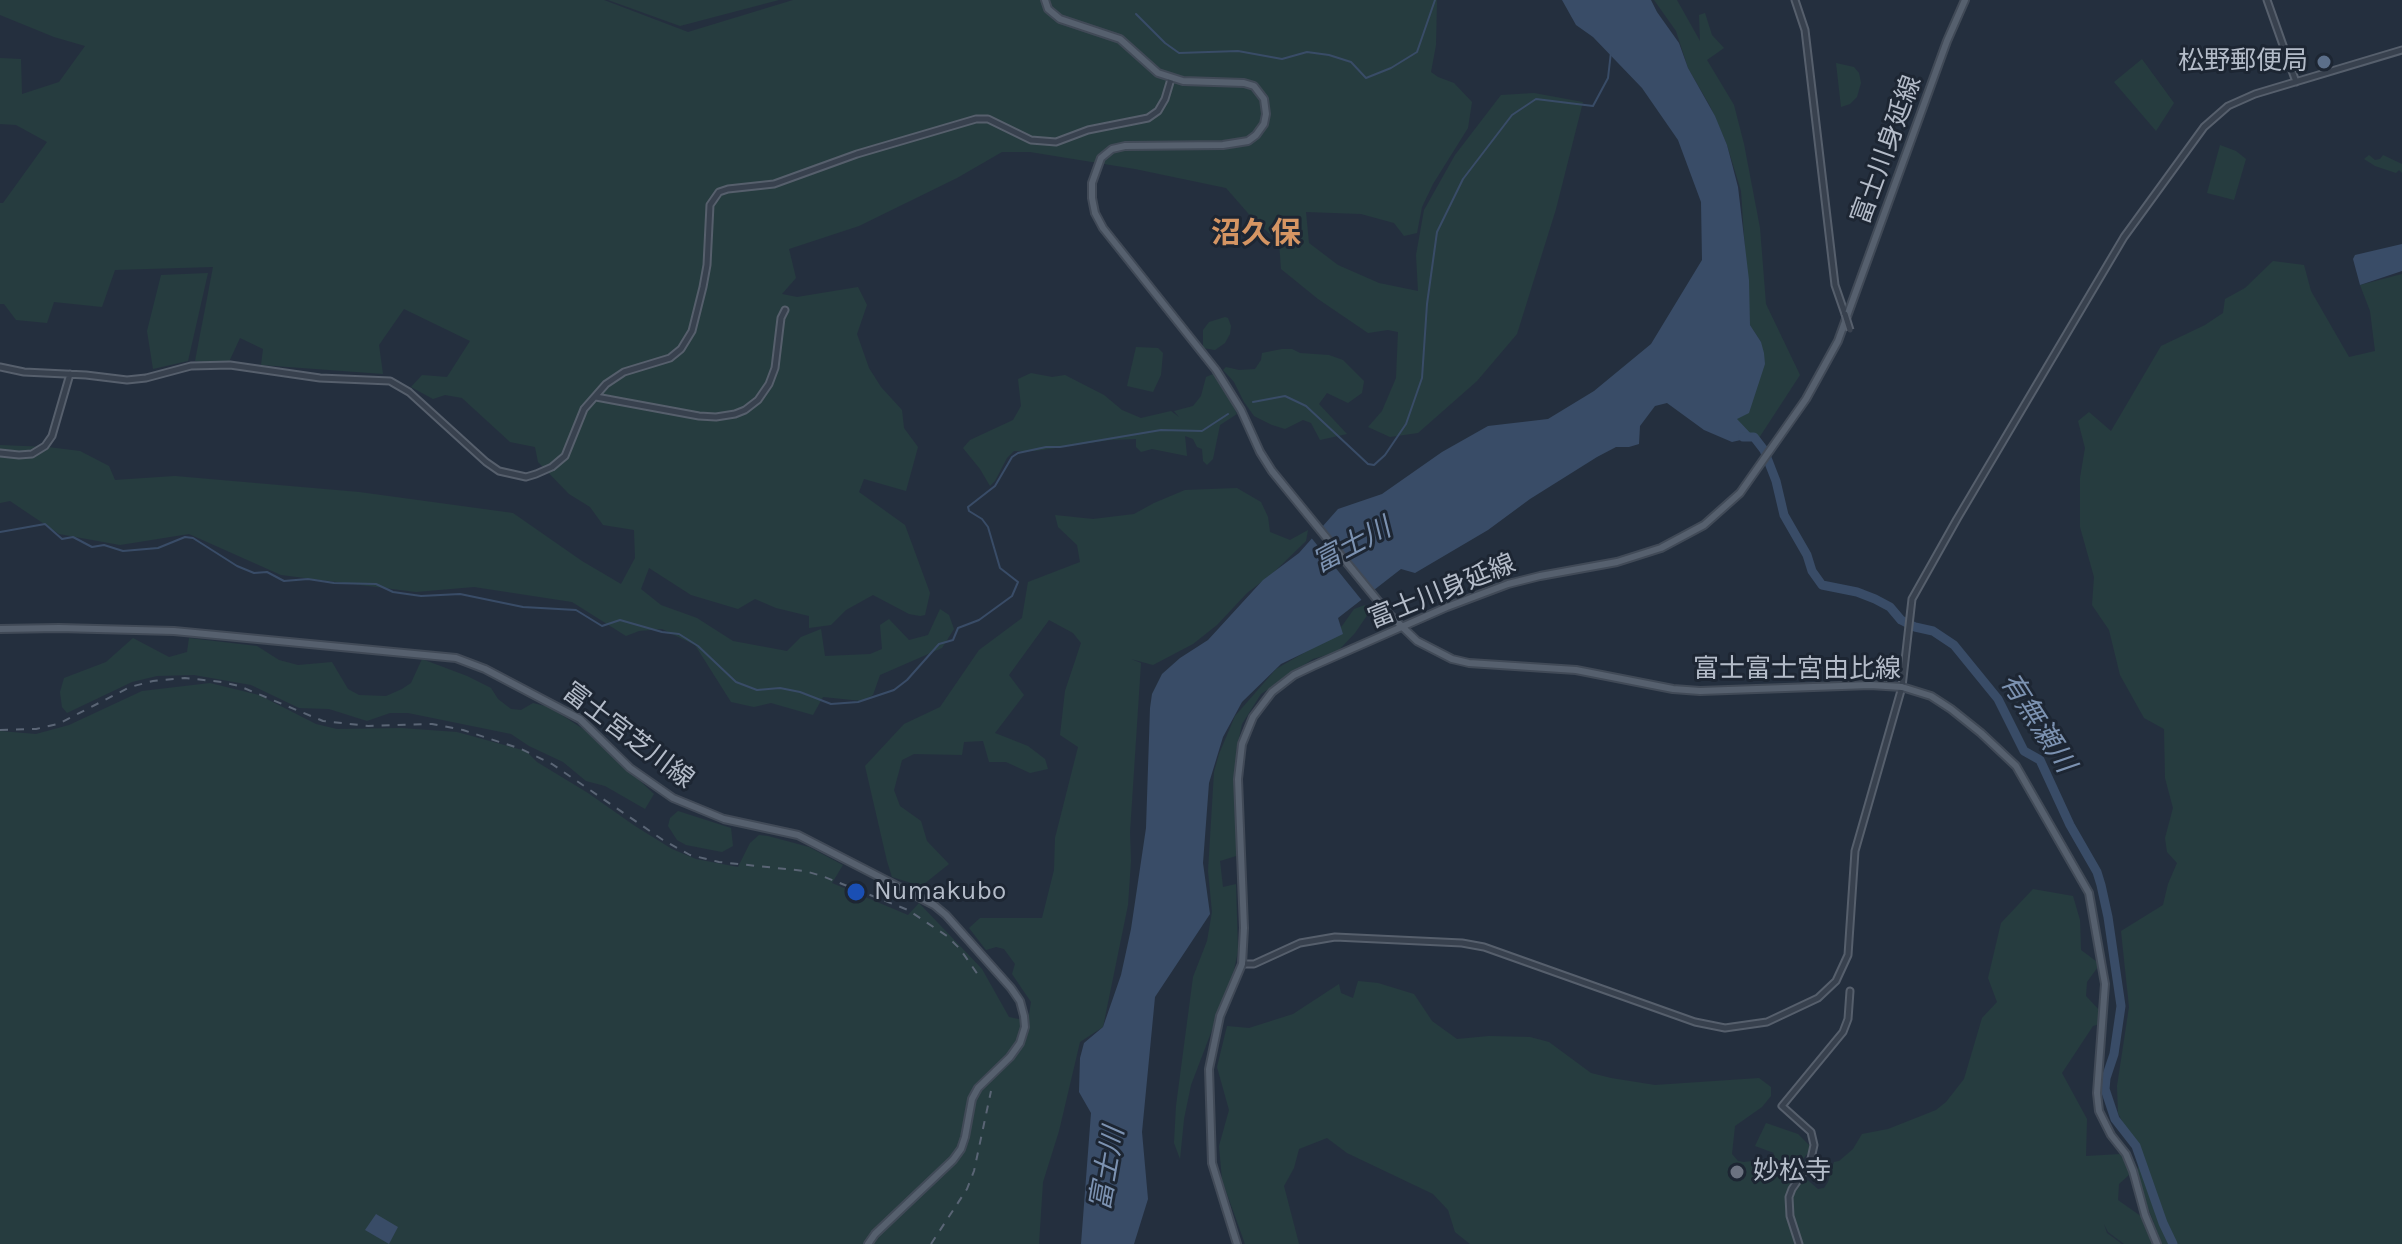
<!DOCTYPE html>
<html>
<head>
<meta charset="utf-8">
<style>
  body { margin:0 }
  canvas { display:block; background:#242f3e }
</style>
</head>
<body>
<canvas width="2402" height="1244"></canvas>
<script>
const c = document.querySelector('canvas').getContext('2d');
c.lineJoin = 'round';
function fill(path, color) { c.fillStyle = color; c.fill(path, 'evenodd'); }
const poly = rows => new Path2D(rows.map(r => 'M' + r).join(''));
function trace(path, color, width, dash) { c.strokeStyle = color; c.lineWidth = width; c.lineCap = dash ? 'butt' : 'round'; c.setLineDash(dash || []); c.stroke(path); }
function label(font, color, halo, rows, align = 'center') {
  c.font = font + ' Karla,"Noto Sans JP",sans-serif'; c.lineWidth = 6; c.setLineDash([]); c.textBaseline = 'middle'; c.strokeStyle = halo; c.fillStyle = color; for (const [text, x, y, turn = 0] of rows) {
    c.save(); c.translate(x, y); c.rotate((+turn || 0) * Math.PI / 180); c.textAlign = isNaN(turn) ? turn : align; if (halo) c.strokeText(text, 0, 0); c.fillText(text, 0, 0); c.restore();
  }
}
const green = poly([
  [0,0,604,0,688,32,793,0,1437,0,1436,45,1431,72,1438,77,1454,83,1472,102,1468,128,1433,184,1422,207,1417,233,1404,236,1394,223,1361,214,1306,212,1309,243,1338,265,1379,283,1418,291,1416,255,1424,210,1455,155,1501,95,1534,93,1583,102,1556,209,1517,334,1477,381,1418,433,1390,437,1368,427,1382,411,1396,378,1398,332,1388,330,1368,333,1318,299,1281,269,1279,242,1254,220,1226,188,1135,169,1030,152,1002,152,957,178,859,226,789,249,796,278,782,294,797,297,858,287,867,305,857,334,869,368,881,387,902,410,904,428,918,447,906,491,864,479,859,492,905,525,930,593,925,615,920,616,909,614,873,595,846,610,831,625,809,628,809,616,776,608,755,599,738,609,691,595,649,568,641,589,661,605,697,618,733,641,787,651,801,637,821,629,825,656,870,654,882,649,880,625,889,619,909,640,928,635,940,609,949,615,954,629,942,648,880,675,873,695,862,701,823,697,813,715,771,703,754,707,731,702,695,645,662,629,639,631,626,636,572,602,474,587,416,592,281,575,189,534,120,545,59,534,10,501,0,503,0,445,48,447,80,451,109,466,115,480,175,476,359,492,513,513,582,561,621,584,635,558,634,530,603,525,590,507,569,494,538,462,535,447,510,442,462,398,445,395,433,399,411,387,422,375,447,377,470,341,404,309,379,345,383,374,261,365,263,349,240,338,228,364,195,361,213,267,115,270,102,307,54,302,47,323,16,320,4,304,0,304,0,203,3,203,47,142,16,125,0,124,0,58,21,59,22,94,59,82,85,46,54,37,0,15],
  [608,0,779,0,680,26],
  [1654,0,1677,0,1700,41,1699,15,1705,13,1712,35,1724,48,1707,60,1734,105,1744,144,1760,228,1766,304,1800,375,1757,441,1736,419,1761,342,1750,325,1741,191,1727,145,1710,106,1688,68,1676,31],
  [2142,59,2174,103,2156,131,2114,82],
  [1836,63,1854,67,1859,73,1861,83,1857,97,1850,104,1841,107],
  [2220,145,2236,151,2246,159,2234,200,2207,193],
  [2369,155,2375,160,2380,159,2383,155,2402,164,2402,173,2399,170,2396,173,2375,166,2364,159],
  [2273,261,2304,265,2311,291,2349,357,2375,351,2370,311,2360,285,2402,274,2402,1244,2162,1244,2143,1195,2137,1171,2141,1159,2118,1113,2117,1086,2129,1007,2121,931,2163,905,2168,884,2177,863,2167,852,2165,838,2173,808,2165,778,2164,729,2144,718,2120,675,2109,630,2092,605,2094,577,2080,527,2080,478,2085,448,2078,421,2089,412,2111,431,2161,346,2205,325,2223,313,2225,299,2245,288],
  [208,273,188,361,153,369,147,331,161,275],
  [1225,317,1228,318,1231,326,1230,334,1225,343,1215,350,1203,348,1203,330,1209,322],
  [1136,347,1158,348,1163,353,1161,375,1153,392,1127,386],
  [1282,349,1292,349,1300,353,1329,355,1343,360,1364,381,1362,393,1348,403,1327,393,1319,404,1347,434,1320,440,1311,423,1303,420,1285,429,1272,425,1254,416,1244,402,1234,382,1223,370,1226,367,1239,370,1255,369,1261,360,1262,353],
  [1031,373,1052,377,1065,375,1104,395,1122,410,1141,418,1171,411,1179,417,1174,411,1193,406,1201,396,1206,377,1213,374,1224,386,1237,414,1220,425,1213,459,1207,465,1203,461,1202,449,1197,447,1193,439,1185,436,1187,456,1152,449,1141,452,1136,447,1136,439,1110,440,1035,451,1014,451,1007,458,995,481,990,486,980,469,963,448,970,440,1013,420,1021,406,1018,379],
  [1237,488,1261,502,1268,517,1270,532,1290,540,1308,530,1306,541,1273,573,1247,593,1217,625,1193,644,1153,665,1131,659,1141,663,1130,832,1131,861,1128,905,1103,1027,1080,1042,1059,1131,1043,1182,1039,1244,0,1244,0,731,36,734,69,725,142,691,210,683,259,695,316,724,337,729,401,728,457,732,526,751,537,762,588,793,635,826,672,849,696,859,738,867,750,843,759,835,768,836,809,847,843,865,832,883,908,915,919,903,982,969,1009,1017,1028,1021,1031,1002,1012,974,1015,964,1004,949,996,947,986,950,969,928,980,918,1042,918,1054,870,1055,838,1078,747,1060,735,1065,691,1081,643,1073,633,1049,620,1009,675,1024,695,995,733,1028,746,1045,759,1048,769,1030,773,1006,762,989,762,983,741,964,742,962,755,914,754,902,760,894,790,900,806,921,821,927,841,949,864,919,888,911,883,892,877,887,861,865,766,904,724,940,707,979,650,1022,618,1028,582,1080,562,1077,545,1058,527,1055,515,1093,519,1134,514,1154,503,1185,490],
  [1365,605,1368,614,1355,633,1337,652,1313,659,1261,694,1242,724,1236,752,1236,856,1220,861,1223,887,1236,884,1238,951,1233,975,1191,1085,1184,1119,1180,1159,1174,1143,1176,1106,1193,977,1207,941,1212,912,1208,871,1214,772,1219,754,1235,716,1276,669,1302,654,1342,626,1354,609],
  [133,638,169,657,187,652,189,638,257,646,279,660,298,665,332,662,348,689,359,695,386,696,402,689,411,683,422,659,467,676,491,688,498,699,511,709,521,710,533,703,549,707,588,732,654,794,645,809,605,786,586,781,563,762,529,746,511,734,408,713,390,713,367,721,329,709,299,708,251,685,194,675,157,676,132,682,67,713,62,707,60,692,64,678,106,662],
  [678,811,731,828,733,846,722,852,686,845,677,840,668,826,670,818],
  [2033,889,2073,896,2080,920,2081,950,2100,964,2087,982,2086,996,2101,1012,2100,1024,2093,1026,2062,1073,2087,1119,2086,1156,2121,1154,2130,1174,2119,1184,2118,1200,2142,1217,2154,1244,2124,1244,2108,1232,2104,1224,2107,1233,2122,1244,1470,1244,1455,1232,1448,1210,1433,1194,1347,1153,1327,1138,1299,1149,1294,1168,1284,1186,1299,1244,1245,1244,1222,1180,1219,1146,1229,1110,1217,1067,1227,1026,1249,1028,1293,1014,1339,984,1341,993,1353,998,1358,981,1378,983,1414,994,1432,1021,1457,1039,1489,1036,1530,1037,1549,1042,1591,1073,1611,1078,1655,1085,1759,1078,1771,1087,1771,1096,1762,1107,1735,1126,1732,1154,1738,1161,1744,1162,1769,1159,1774,1153,1755,1146,1766,1123,1798,1134,1812,1148,1795,1169,1818,1189,1824,1188,1828,1182,1834,1162,1839,1161,1853,1149,1862,1134,1888,1129,1936,1110,1946,1102,1964,1079,1982,1018,1997,1002,1988,978,2001,923]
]);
const water = poly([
  [1562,0,1651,0,1657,12,1679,43,1688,68,1715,116,1727,145,1738,187,1749,280,1750,325,1761,342,1764,353,1765,364,1749,413,1737,419,1754,437,1732,442,1704,430,1667,403,1655,406,1640,426,1639,444,1629,447,1616,447,1597,457,1530,499,1488,530,1415,573,1401,569,1338,618,1343,634,1281,664,1242,702,1223,737,1209,783,1203,863,1210,914,1155,997,1142,1132,1148,1199,1134,1244,1081,1244,1091,1113,1079,1092,1080,1058,1084,1043,1103,1027,1121,975,1131,929,1146,828,1150,708,1152,694,1162,674,1180,658,1208,640,1263,580,1299,553,1338,509,1382,494,1442,452,1488,426,1548,419,1594,391,1651,344,1702,260,1701,202,1678,140,1642,88,1593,37,1576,25],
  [2402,244,2402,271,2360,285,2353,259,2355,255],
  [376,1214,398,1227,389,1244,365,1230]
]);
const pier = poly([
  [1317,527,1373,596,1364,603,1309,535]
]);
const stream = poly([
  [1136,14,1165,43,1179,53,1238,51,1282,59,1307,52,1329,55,1351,62,1366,78,1391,68,1417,52,1435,0],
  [1253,402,1285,396,1306,406,1368,464,1374,465,1385,455,1406,424,1422,378,1427,304,1437,232,1463,179,1512,115,1536,99,1593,106,1608,78,1611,52],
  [0,532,45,524,62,539,73,537,92,547,104,545,123,551,158,548,185,537,193,538,237,566,254,573,267,572,284,581,308,579,334,583,376,584,393,592,421,596,460,594,523,607,576,610,602,626,620,620,662,632,679,634,698,646,736,682,757,690,780,688,800,692,831,704,858,702,894,690,907,680,939,644,953,640,958,628,979,620,1012,596,1018,582,1000,568,988,527,982,519,969,511,968,507,995,486,1012,457,1018,453,1046,447,1060,447,1161,430,1202,431,1228,414]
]);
const river = poly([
  [1743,437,1754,437,1764,450,1776,481,1784,515,1807,555,1812,571,1822,585,1857,592,1875,599,1890,607,1901,620,1915,627,1933,631,1954,645,1998,699,2024,751,2040,760,2070,825,2097,872,2101,885,2108,917,2121,1006,2114,1054,2106,1078,2105,1089,2115,1119,2136,1146,2163,1223,2173,1244]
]);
const tertiary = poly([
  [1795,0,1805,30,1835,285,1845,314],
  [2267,0,2296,82],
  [0,367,24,372,86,375,127,380,146,378,191,366,230,365,320,378,390,381,409,392,486,462,499,471,526,477,536,474,552,467,565,456,584,409,606,384,624,372,670,358,681,349,692,331,703,287,707,265,710,205,719,192,728,189,774,184,857,154,976,119,988,119,1031,140,1056,142,1088,130,1148,118,1158,111,1165,99,1171,79],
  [596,397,699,416,716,417,735,414,745,410,758,400,769,384,775,368,781,318,785,310],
  [0,453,19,455,32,454,45,446,52,436,70,374],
  [1242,964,1254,964,1300,943,1335,937,1462,943,1484,947,1695,1022,1725,1028,1767,1022,1818,998,1836,981,1848,955,1855,851,1902,687,1912,599,1957,519,2124,237,2204,127,2228,106,2255,94,2402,50],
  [1799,1244,1790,1216,1789,1197,1792,1189,1810,1163,1814,1145,1811,1132,1782,1106,1843,1032,1848,1019,1850,991]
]);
const primary = poly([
  [1045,0,1048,9,1060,19,1120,39,1158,73,1183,81,1244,83,1254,86,1264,99,1266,114,1264,124,1256,135,1248,141,1223,145,1125,146,1112,149,1101,158,1092,183,1092,198,1095,213,1103,228,1216,370,1241,410,1260,452,1272,471,1387,612,1417,641,1452,659,1469,663,1576,670,1673,689,1700,691,1870,685,1902,687,1931,696,1951,709,1981,733,2016,766,2089,893,2105,984,2097,1093,2099,1111,2111,1135,2126,1154,2133,1171,2145,1215,2157,1244],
  [0,629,59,628,174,631,456,658,485,669,580,719,630,768,673,798,724,819,798,835,934,905,946,915,1011,988,1020,1001,1024,1016,1025,1027,1020,1043,1010,1057,978,1088,972,1099,965,1137,961,1149,953,1160,875,1234,868,1244],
  [1237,1244,1212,1163,1209,1069,1220,1016,1242,964,1244,928,1238,779,1242,744,1253,717,1272,692,1294,675,1313,666,1447,607,1508,584,1540,576,1617,562,1661,548,1704,525,1740,493,1806,399,1838,341,1947,41,1965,0]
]);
const rail = poly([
  [0,730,36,729,58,724,130,687,153,681,185,678,222,682,239,686,323,721,368,726,432,724,463,730,521,749,552,764,663,840,690,855,719,862,805,871,822,876,908,910,947,936,960,949,981,979],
  [931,1244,967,1189,974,1171,991,1091]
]);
const tertiaryBridge = poly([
  [1845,314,1850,330]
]);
const markers = [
  [2324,62,8,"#5c6f8a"],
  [856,892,10,"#1a4fb4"],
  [1737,1172,8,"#6b7280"]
];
const poiNames = [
  ["松野郵便局",2308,62,"right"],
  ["Numakubo",874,892],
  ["妙松寺",1753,1172]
];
const streetNames = [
  ["富士川身延線",1887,150,-70],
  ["富士川身延線",1442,592,-22],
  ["富士富士宮由比線",1797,670],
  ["富士宮芝川線",628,736,37]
];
const waterNames = [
  ["富士川",1352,546,-28],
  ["有無瀬川",2037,723,57],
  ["富士川",1108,1169,-80]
];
const quarterNames = [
  ["沼久保",1256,234]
];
fill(green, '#263c3f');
fill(water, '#394c67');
fill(pier, '#242f3e');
trace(stream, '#394c67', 2);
trace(river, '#394c67', 9);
trace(tertiary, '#565f6c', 9);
trace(primary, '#414a57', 10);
trace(tertiary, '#38414e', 5);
trace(primary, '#56606e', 6);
trace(rail, '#5a6575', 2, [8, 8]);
trace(tertiaryBridge, '#565f6c', 9, []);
trace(tertiaryBridge, '#38414e', 5);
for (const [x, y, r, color] of markers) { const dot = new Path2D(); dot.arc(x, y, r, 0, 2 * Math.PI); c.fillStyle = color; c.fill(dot); trace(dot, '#1d2633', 3); }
label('26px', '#b4bcc9', '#1d2633', poiNames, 'left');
label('26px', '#b4bcc9', '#1d2633', streetNames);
label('italic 28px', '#7c92b1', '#1d2633', waterNames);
label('bold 30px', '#d59563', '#1d2633', quarterNames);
</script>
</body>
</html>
